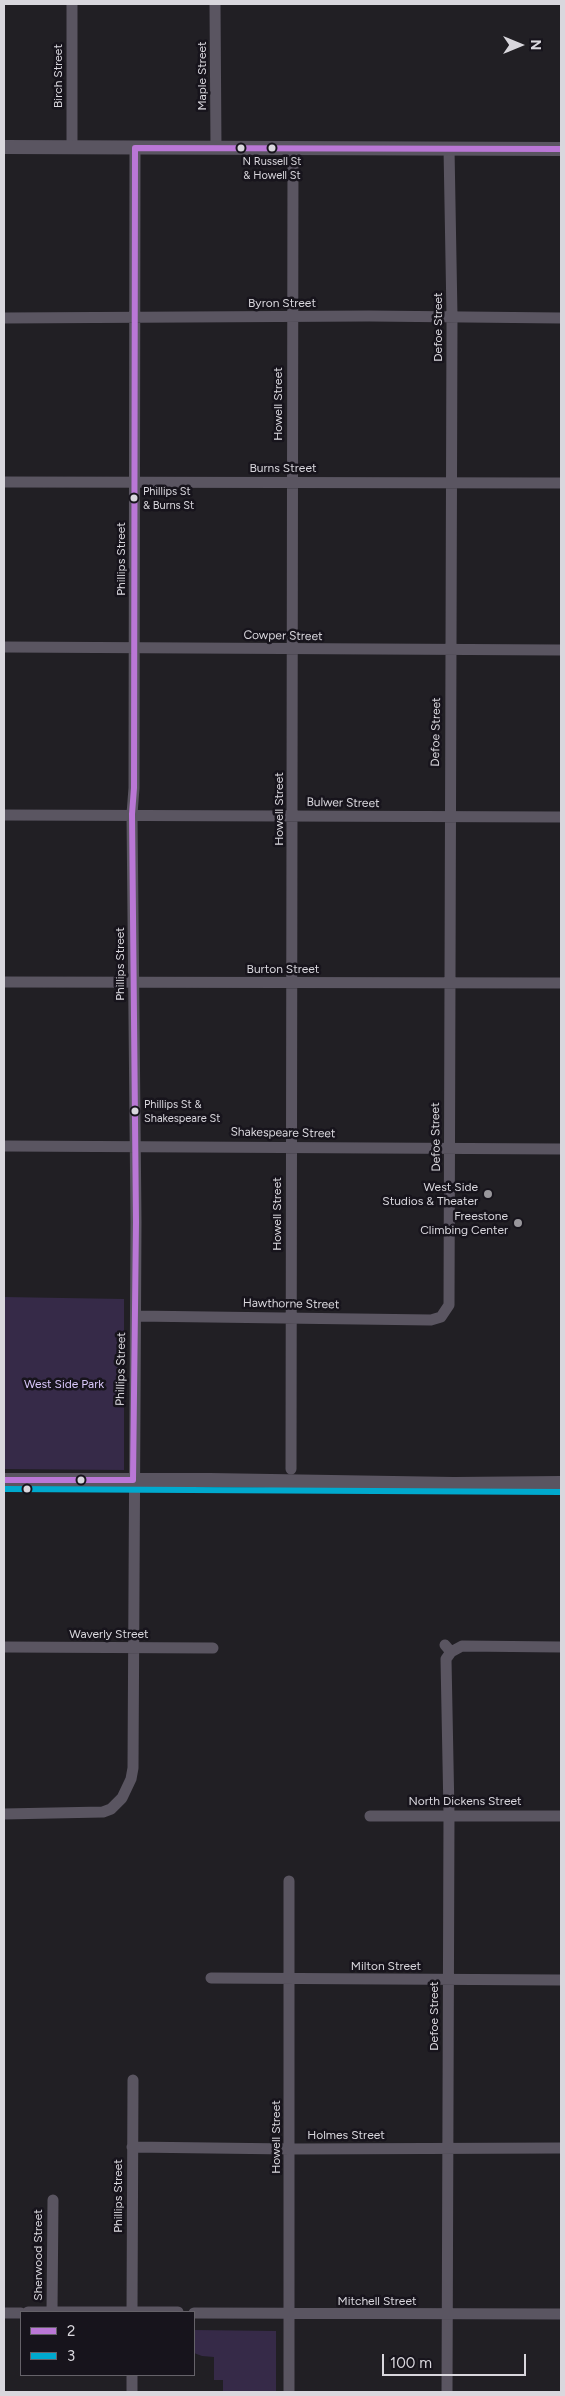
<!DOCTYPE html>
<html>
<head>
<meta charset="utf-8">
<style>
  body { margin:0 }
  #map { position:relative; width:565px; height:2396px; overflow:hidden; background:#211f24; font-family:Figtree,sans-serif }
  canvas { display:block }
  .frame { position:absolute; inset:0; border:5px solid #d9d7dd; pointer-events:none }
  .legend { position:absolute; left:20px; top:2311px; width:175px; height:65px; box-sizing:border-box; background:#17141c; border:1px solid #656269; margin:0; padding:6px 9px; list-style:none; font-size:15px; color:#d9d7dd }
  .legend li { display:flex; align-items:center; gap:10px; height:25px }
  .legend b { width:25px; border:1px solid #656269 }
  .north { position:absolute; left:495px; top:20px; width:50px; height:50px; -webkit-text-stroke:4px #17141c; paint-order:stroke; rotate:90deg; font-size:14px; font-weight:700; line-height:20px; text-align:center; color:#d9d7dd }
  .north::after { content:''; display:block; margin:auto; width:18px; height:22px; background:#d9d7dd; clip-path:polygon(50% 0,100% 100%,50% 72%,0 100%) }
  .scale { position:absolute; left:382px; top:2354px; width:144px; height:22px; box-sizing:border-box; border:2px solid #d9d7dd; border-top:0; padding-left:6px; font-size:15px; line-height:18px; white-space:nowrap; color:#d9d7dd; -webkit-text-stroke:4px #17141c; paint-order:stroke }
</style>
</head>
<body>
<div id="map">
<canvas width="565" height="2396"></canvas>
<div class="frame"></div>
<ul class="legend">
<li><b style="height:6px;background:#ba77d6"></b>2</li>
<li><b style="height:6px;background:#00a9ce"></b>3</li>
</ul>
<div class="north">N</div>
<div class="scale">100 m</div>
</div>
<script>
const c = document.querySelector('canvas').getContext('2d');
c.lineJoin = 'round';
function fill(path, color) { c.fillStyle = color; c.fill(path, 'evenodd'); }
const poly = rows => new Path2D(rows.map(r => 'M' + r).join(''));
function trace(path, color, width, dash) { c.strokeStyle = color; c.lineWidth = width; c.lineCap = dash ? 'butt' : 'round'; c.setLineDash(dash || []); c.stroke(path); }
function label(font, color, halo, rows, align = 'center') {
  c.font = font + ' Figtree,sans-serif'; c.lineWidth = 5; c.setLineDash([]); c.textBaseline = 'middle'; c.strokeStyle = halo; c.fillStyle = color; for (const [text, x, y, turn = 0] of rows) {
    c.save(); c.translate(x, y); c.rotate((+turn || 0) * Math.PI / 180); c.textAlign = isNaN(turn) ? turn : align; if (halo) c.strokeText(text, 0, 0); c.fillText(text, 0, 0); c.restore();
  }
}
const green = poly([
  [4,1297,124,1299,124,1470,4,1469],
  [194,2330,276,2331,276,2392,223,2392,223,2380,214,2380,214,2357,202,2356,194,2353]
]);
const minor = poly([
  [215,4,216,148],
  [72,147,72,4],
  [4,318,369,316,561,318],
  [4,482,561,483],
  [4,647,561,650],
  [4,815,561,817],
  [4,982,561,983],
  [4,1146,561,1149],
  [136,1316,431,1320,441,1317,449,1305,452,316,449,148],
  [291,1469,293,149],
  [445,1645,451,1652,446,1659,449,1814,447,2392],
  [4,1647,213,1648],
  [451,1652,462,1646,561,1647],
  [4,1814,103,1812,111,1809,122,1798,131,1779,133,1768,136,1222,132,814,134,788,135,148],
  [370,1816,561,1816],
  [289,1881,289,2392],
  [211,1978,561,1980],
  [132,2147,290,2149,561,2148],
  [52,2311,53,2200],
  [28,2312,178,2312],
  [132,2312,133,2080],
  [4,2313,21,2313],
  [194,2313,561,2314],
  [132,2375,132,2392]
]);
const tertiary = poly([
  [4,147,561,149],
  [4,1480,210,1480,454,1484,561,1483]
]);
const bus1 = poly([
  [4,1480,133,1480,136,1222,132,814,134,788,135,148,561,149]
]);
const bus2 = poly([
  [4,1489,561,1492]
]);
const markers = [
  [241,148,4.5,"#d9d7dd"],
  [272,148,4.5,"#d9d7dd"],
  [134,498,4.5,"#d9d7dd"],
  [135,1111,4.5,"#d9d7dd"],
  [488,1194,5,"#99979c"],
  [518,1223,5,"#99979c"],
  [81,1480,4.5,"#d9d7dd"],
  [27,1489,4.5,"#d9d7dd"]
];
const busNames = [
  ["N Russell St",272,162,"center"],
  ["& Howell St",272,176,"center"],
  ["Phillips St",143,492],
  ["& Burns St",143,506],
  ["Phillips St &",144,1105],
  ["Shakespeare St",144,1119]
];
const streetNames = [
  ["Birch Street",58,76,-90],
  ["Maple Street",202,76,-90],
  ["Byron Street",282,303],
  ["Defoe Street",438,327,-90],
  ["Howell Street",278,404,-90],
  ["Burns Street",283,468],
  ["Phillips Street",121,559,-90],
  ["Cowper Street",283,636,1],
  ["Defoe Street",436,732,-89],
  ["Bulwer Street",343,803,1],
  ["Howell Street",279,809,-90],
  ["Phillips Street",120,964,-90],
  ["Burton Street",283,969],
  ["Shakespeare Street",283,1133,1],
  ["Defoe Street",436,1137,-91],
  ["Howell Street",277,1214,-90],
  ["Hawthorne Street",291,1304,1],
  ["Phillips Street",121,1369,-89],
  ["Waverly Street",109,1634],
  ["North Dickens Street",465,1801],
  ["Milton Street",386,1966],
  ["Defoe Street",434,2016,-90],
  ["Holmes Street",346,2135],
  ["Howell Street",276,2137,-90],
  ["Phillips Street",118,2196,-90],
  ["Sherwood Street",38,2255,-90],
  ["Mitchell Street",377,2301]
];
const poiNames = [
  ["West Side",478,1187],
  ["Studios & Theater",478,1201],
  ["Freestone",508,1216],
  ["Climbing Center",508,1230]
];
const parkNames = [
  ["West Side Park",64,1384]
];
fill(green, '#362a48');
trace(minor, '#5a5561', 11);
trace(tertiary, '#5a5561', 14);
trace(bus1, '#ba77d6', 6);
trace(bus2, '#00a9ce', 6);
for (const [x, y, r, color] of markers) { const dot = new Path2D(); dot.arc(x, y, r, 0, 2 * Math.PI); c.fillStyle = color; c.fill(dot); trace(dot, '#17141c', 2); }
label('11px', '#d9d7dd', '#17141c', busNames, 'left');
label('12px', '#d9d7dd', '#17141c', streetNames);
label('12px', '#d9d7dd', '#17141c', poiNames, 'right');
label('12px', '#d9c7fa', '#17141c', parkNames);
</script>
</body>
</html>
